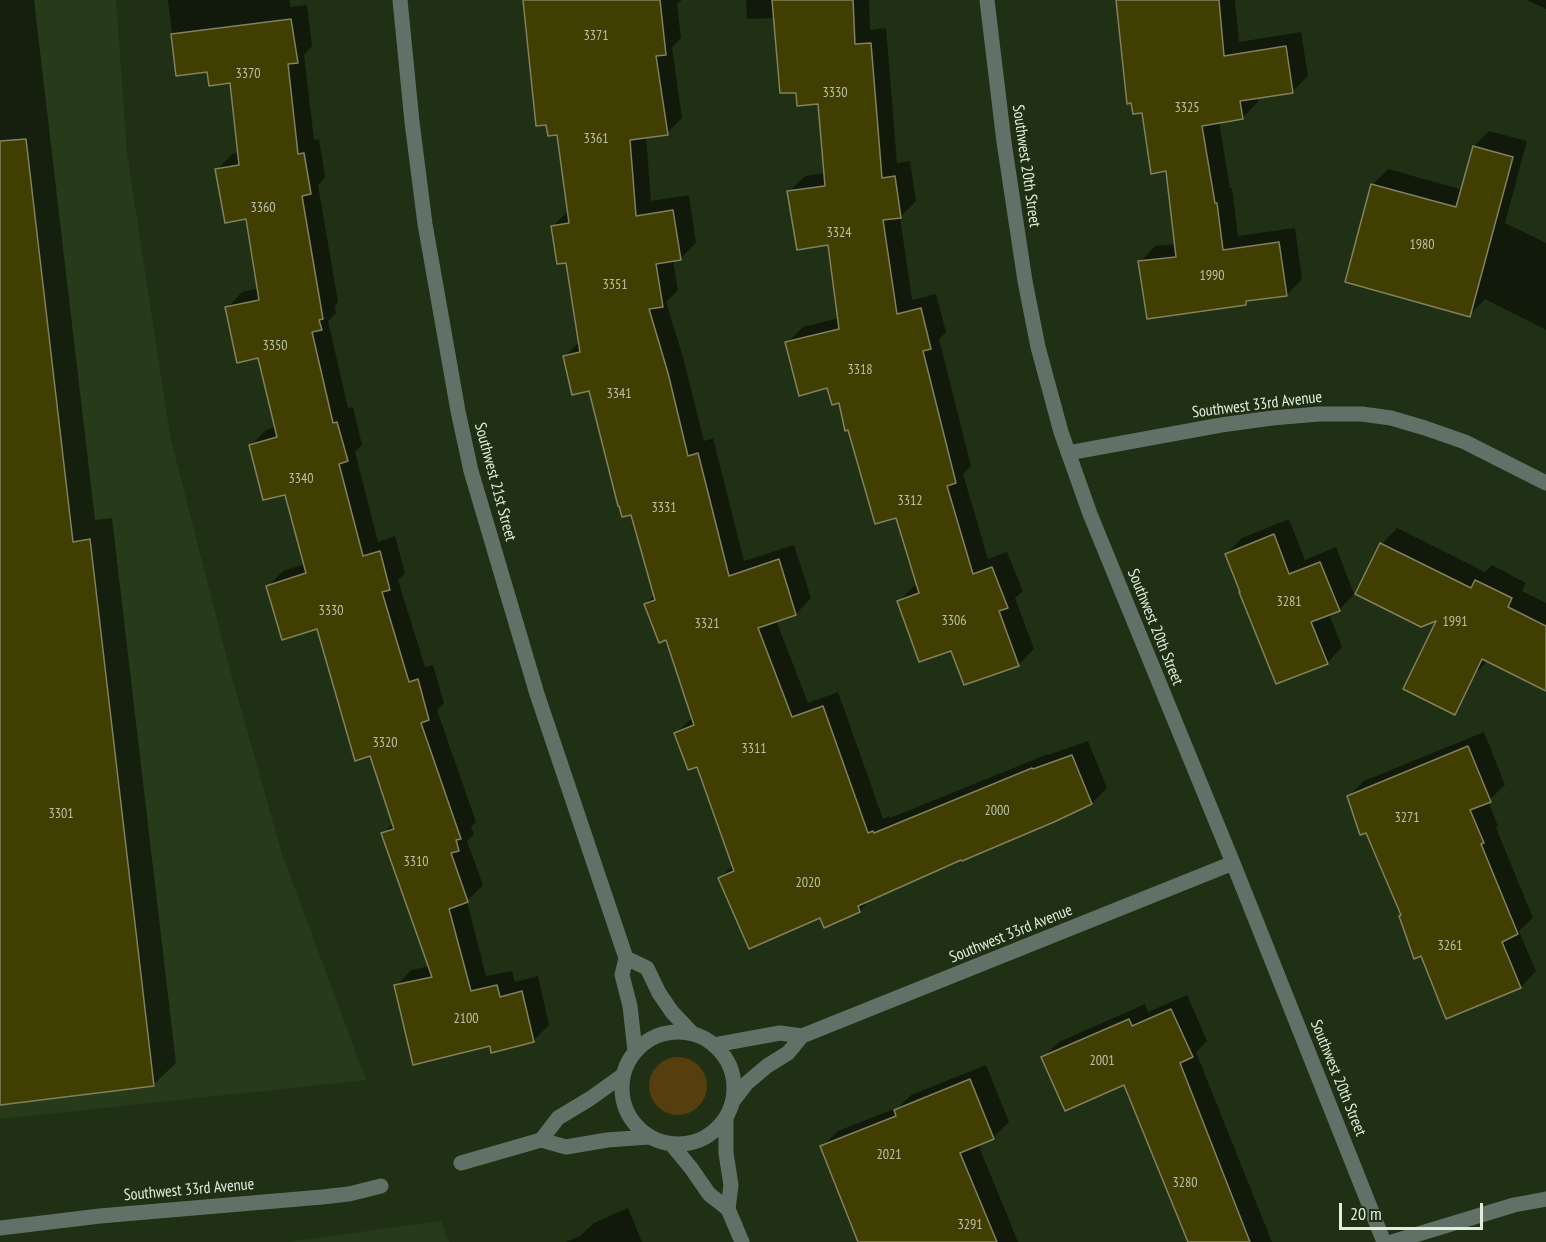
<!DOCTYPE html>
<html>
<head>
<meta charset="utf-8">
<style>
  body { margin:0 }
  #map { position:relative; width:1546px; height:1242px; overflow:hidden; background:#203015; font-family:"PT Sans Narrow",sans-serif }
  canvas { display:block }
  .scale { position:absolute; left:1339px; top:1203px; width:144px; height:27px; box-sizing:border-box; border:3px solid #e2ecdc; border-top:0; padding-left:8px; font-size:18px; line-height:21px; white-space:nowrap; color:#e2ecdc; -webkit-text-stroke:4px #203015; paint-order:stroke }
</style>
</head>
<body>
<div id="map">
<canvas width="1546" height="1242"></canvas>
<div class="scale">20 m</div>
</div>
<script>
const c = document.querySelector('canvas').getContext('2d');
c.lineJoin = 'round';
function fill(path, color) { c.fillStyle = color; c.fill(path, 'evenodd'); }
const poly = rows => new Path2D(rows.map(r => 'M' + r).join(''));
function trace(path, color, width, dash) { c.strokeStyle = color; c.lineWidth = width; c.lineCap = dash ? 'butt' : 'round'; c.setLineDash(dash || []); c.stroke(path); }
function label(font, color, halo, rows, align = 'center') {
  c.font = font + ' "PT Sans Narrow",sans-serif'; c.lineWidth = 5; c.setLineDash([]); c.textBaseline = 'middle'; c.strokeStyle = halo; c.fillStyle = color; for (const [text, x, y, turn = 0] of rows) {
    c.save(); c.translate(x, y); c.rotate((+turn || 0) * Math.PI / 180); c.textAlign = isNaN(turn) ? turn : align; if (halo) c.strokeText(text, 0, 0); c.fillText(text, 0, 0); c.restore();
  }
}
const built = poly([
  [0,0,116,0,127,153,170,436,227,659,281,851,366,1080,0,1119],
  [441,1221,449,1242,287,1242]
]);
const green = poly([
  '649 1086a29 29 0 1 1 58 0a29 29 0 1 1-58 0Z'
]);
const shadow = poly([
  [0,0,34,0,95,520,112,518,176,1063,153,1085,0,1103],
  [168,0,290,0,290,7,307,5,312,46,304,55,314,140,319,139,325,177,318,185,338,302,335,306,336,313,328,321,348,408,353,407,362,445,355,452,378,542,395,536,405,573,398,580,425,667,433,665,444,703,437,710,476,822,471,827,474,834,467,841,483,885,467,901,486,976,512,971,515,982,538,976,549,1025,533,1041,491,1044,396,986,411,970,430,966,383,834,394,822,371,754,318,627,268,586,283,571,305,564,287,493,251,445,266,430,276,427,259,356,227,308,242,292,259,288,247,218,217,170,232,154,239,153,232,82,208,70,177,74],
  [525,0,682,0,677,4,681,38,672,47,682,118,667,133,646,136,651,201,689,195,696,243,680,259,673,260,678,290,666,302,683,357,704,441,713,438,744,561,794,545,811,598,796,614,776,620,808,703,838,692,883,819,889,816,890,818,1048,754,1048,755,1088,741,1107,788,1092,803,872,898,859,911,820,916,720,878,733,865,698,765,676,733,693,717,667,638,645,604,655,595,632,513,590,389,564,357,580,341,568,261,552,227,568,211,558,133],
  [746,0,869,0,870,30,886,28,897,163,910,161,916,201,900,217,912,300,936,294,946,332,939,339,971,466,963,474,988,559,1007,552,1023,591,1015,598,1034,649,1018,665,952,649,899,601,914,586,918,585,897,516,840,401,828,386,787,343,803,327,839,318,830,243,789,192,805,176,825,173,819,102,797,91,775,18,747,19],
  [1118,0,1235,0,1239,42,1301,32,1308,76,1292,92,1257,97,1258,102,1242,118,1219,121,1230,188,1232,188,1238,236,1295,228,1302,279,1287,295,1250,299,1246,304,1140,262,1155,246,1176,244,1167,170,1143,111],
  [1527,0,1546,0,1546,9],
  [1489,131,1527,141,1505,223,1546,243,1546,330,1485,299,1469,315,1347,281,1373,184,1388,169,1463,190,1474,146],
  [1289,519,1305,560,1336,547,1354,594,1339,610,1329,614,1342,647,1327,663,1226,554,1242,538],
  [1397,528,1485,572,1492,565,1526,583,1522,591,1546,603,1546,689,1488,660,1474,675,1440,618,1357,593,1382,544],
  [1484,732,1505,785,1488,801,1498,826,1496,828,1533,918,1519,931,1536,971,1521,987,1447,1017,1421,954,1402,915,1367,831,1348,797,1364,781],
  [1187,995,1207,1041,1196,1052,1272,1242,1189,1242,1125,1083,1043,1057,1059,1042,1145,1004,1148,1012],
  [986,1065,1009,1122,993,1138,978,1144,1018,1242,873,1242,822,1146,838,1131,899,1107,911,1095],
  [628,1208,642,1242,566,1242,580,1236,594,1223]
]);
const building = poly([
  [523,0,660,0,666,55,656,56,668,135,630,140,636,216,673,210,681,260,656,264,663,307,649,309,668,373,688,456,698,453,729,576,779,559,796,615,758,628,792,717,823,706,868,833,873,831,874,833,1032,768,1033,769,1072,755,1092,804,1054,822,962,861,961,860,858,906,860,912,824,928,820,918,749,949,718,878,734,871,697,767,688,770,674,733,694,725,666,640,659,643,644,604,655,600,631,515,622,517,619,506,618,506,589,391,572,395,563,356,580,352,566,263,557,264,551,226,569,223,557,135,548,136,546,125,536,126,523,0],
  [772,0,853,0,855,44,871,43,882,178,895,176,901,218,883,220,897,314,921,308,931,349,923,351,956,483,947,486,973,574,992,567,1008,608,999,611,1019,666,964,685,951,651,919,662,897,601,919,593,896,518,875,524,848,430,845,431,839,403,832,405,827,388,799,396,785,342,839,329,828,245,797,250,787,191,825,186,818,104,797,106,796,93,780,93,772,0],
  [1116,0,1219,0,1224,56,1286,46,1293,93,1240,101,1243,119,1202,126,1215,203,1217,203,1223,250,1279,242,1287,296,1246,301,1246,305,1147,319,1138,261,1176,257,1166,171,1151,174,1142,113,1133,114,1131,103,1127,104,1116,0],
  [291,19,298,63,288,64,298,154,304,153,311,194,302,196,323,319,319,320,322,330,312,332,333,423,337,422,348,461,339,464,363,556,380,551,390,590,382,592,409,682,418,679,429,720,421,723,461,839,456,840,459,851,451,853,468,902,449,909,471,991,497,985,500,997,522,991,534,1042,491,1053,490,1046,413,1065,394,985,432,977,381,833,394,829,370,756,355,761,317,629,282,640,266,586,306,573,285,495,263,500,249,445,277,437,258,358,237,363,225,307,259,300,246,219,225,223,215,169,239,165,230,83,209,86,207,72,176,76,171,34,291,19],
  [26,139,73,542,90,539,154,1086,0,1105,0,141,26,139],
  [1473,146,1513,157,1470,317,1345,282,1371,184,1456,207,1473,146],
  [1274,534,1289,574,1320,562,1340,611,1311,622,1328,664,1276,684,1239,592,1240,592,1225,554,1274,534],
  [1380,543,1471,588,1475,580,1512,598,1508,607,1546,626,1546,691,1482,659,1455,715,1403,689,1436,621,1421,627,1355,594,1380,543],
  [1468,746,1491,802,1470,810,1484,843,1481,844,1518,934,1502,942,1521,988,1446,1019,1421,956,1414,959,1399,916,1401,915,1366,833,1360,835,1347,796,1468,746],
  [1171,1009,1193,1057,1180,1063,1250,1242,1188,1242,1124,1085,1065,1111,1041,1057,1129,1019,1132,1026,1171,1009],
  [970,1079,994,1139,960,1153,997,1242,858,1242,820,1146,896,1116,894,1110,970,1079]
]);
const street = poly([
  [400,0,412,122,425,224,458,411,471,471,537,694,626,958,622,975,630,1006,635,1051],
  [987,0,1004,142,1025,281,1038,347,1061,432,1090,514,1233,863,1384,1242],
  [1068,453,1221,425,1272,418,1319,414,1362,414,1391,418,1425,428,1465,442,1546,483],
  [626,958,647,968,659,993,672,1012,692,1033],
  '622 1088a56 56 0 1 1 112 0a56 56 0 1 1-112 0Z',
  [714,1045,780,1033,802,1036,1233,863],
  [733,1101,747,1083,767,1066,788,1053,802,1036],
  [726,1117,726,1153,731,1185,728,1209],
  [541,1140,558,1118,591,1098,623,1075],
  [672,1145,691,1168,709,1194,728,1209,742,1242],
  [461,1163,541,1140,566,1147,607,1140,649,1137],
  [0,1228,100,1216,322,1197,349,1194,381,1186],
  [1392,1242,1514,1205,1546,1199]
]);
const numberNames = [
  ["3371",596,36],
  ["3370",248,74],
  ["3330",835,93],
  ["3325",1187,108],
  ["3361",596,139],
  ["3360",263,208],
  ["3324",839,233],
  ["1980",1422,245],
  ["1990",1212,276],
  ["3351",615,285],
  ["3350",275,346],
  ["3318",860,370],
  ["3341",619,394],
  ["3340",301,479],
  ["3312",910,501],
  ["3331",664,508],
  ["3281",1289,602],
  ["3330",331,611],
  ["3306",954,621],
  ["1991",1455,622],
  ["3321",707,624],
  ["3320",385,743],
  ["3311",754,749],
  ["2000",997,811],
  ["3301",61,814],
  ["3271",1407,818],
  ["3310",416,862],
  ["2020",808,883],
  ["3261",1450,946],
  ["2100",466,1019],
  ["2001",1102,1061],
  ["2021",889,1155],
  ["3280",1185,1183],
  ["3291",970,1225]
];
const streetNames = [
  ["Southwest 20th Street",1026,166,82],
  ["Southwest 33rd Avenue",1257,405,-7],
  ["Southwest 21st Street",495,482,75],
  ["Southwest 20th Street",1155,627,68],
  ["Southwest 33rd Avenue",1011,934,-22],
  ["Southwest 20th Street",1338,1078,68],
  ["Southwest 33rd Avenue",189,1190,-5]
];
fill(built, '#273b1a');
fill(green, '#563e0e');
fill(shadow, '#0007');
fill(building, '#403e00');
trace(building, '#81815f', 1.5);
trace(street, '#627168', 15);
label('14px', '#bac0a5', null, numberNames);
label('16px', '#e2ecdc', '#203015', streetNames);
</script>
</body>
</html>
